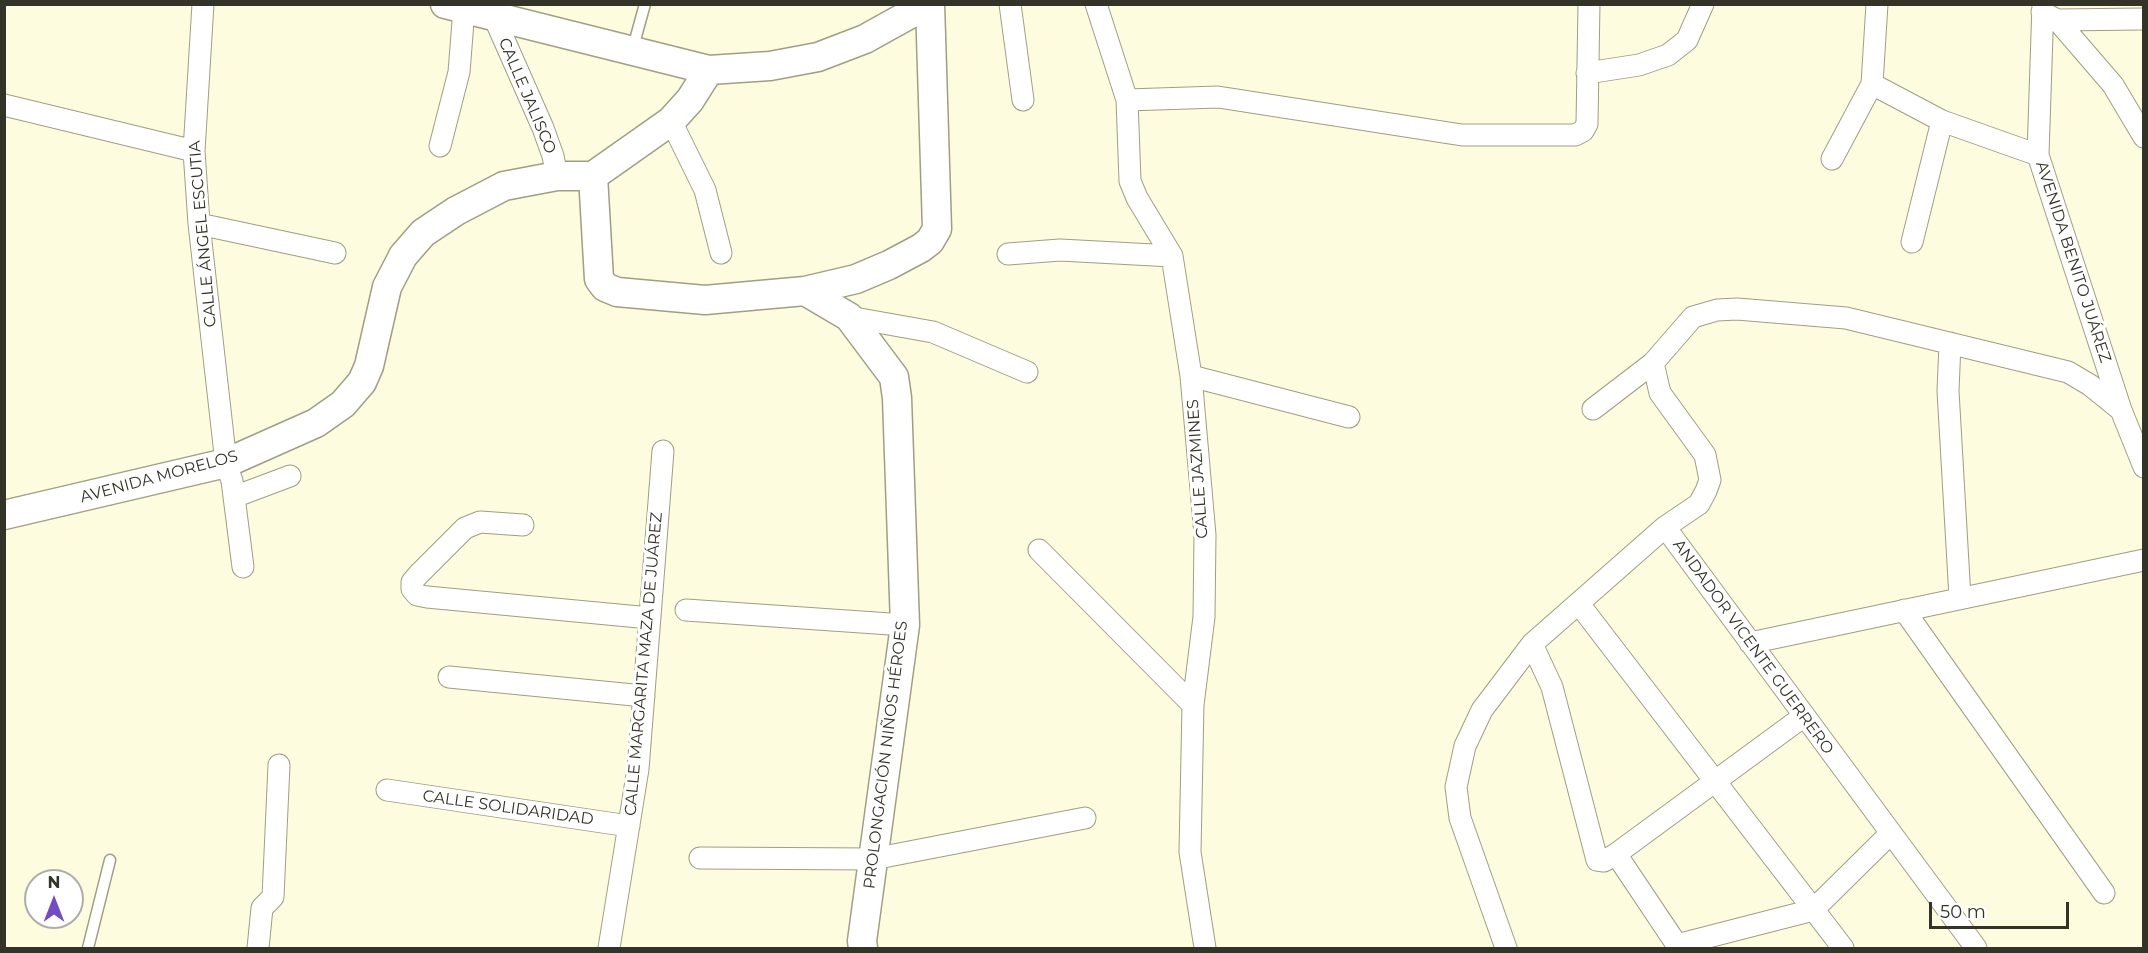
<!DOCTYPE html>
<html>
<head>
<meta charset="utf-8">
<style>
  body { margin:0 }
  #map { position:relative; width:2148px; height:953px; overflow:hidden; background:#fefcdf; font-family:Montserrat,sans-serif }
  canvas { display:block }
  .frame { position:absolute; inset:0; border:6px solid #343328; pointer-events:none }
  .north { position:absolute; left:24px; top:869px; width:60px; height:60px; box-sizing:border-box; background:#fff; border:2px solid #aeada9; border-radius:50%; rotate:0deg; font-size:16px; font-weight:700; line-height:24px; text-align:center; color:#343328 }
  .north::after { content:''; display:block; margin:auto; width:21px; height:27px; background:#734bc4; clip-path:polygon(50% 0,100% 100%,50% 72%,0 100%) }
  .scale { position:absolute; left:1929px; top:902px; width:140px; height:27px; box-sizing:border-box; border:3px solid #343328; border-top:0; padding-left:8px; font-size:18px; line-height:21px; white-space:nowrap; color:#343328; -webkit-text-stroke:4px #fff; paint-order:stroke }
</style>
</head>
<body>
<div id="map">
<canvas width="2148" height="953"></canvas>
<div class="frame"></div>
<div class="north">N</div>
<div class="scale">50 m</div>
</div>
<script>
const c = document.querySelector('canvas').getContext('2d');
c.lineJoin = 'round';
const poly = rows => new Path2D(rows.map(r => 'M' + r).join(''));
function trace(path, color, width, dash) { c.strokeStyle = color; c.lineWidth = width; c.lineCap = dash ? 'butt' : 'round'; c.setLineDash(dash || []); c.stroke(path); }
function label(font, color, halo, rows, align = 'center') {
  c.font = font + ' Montserrat,sans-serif'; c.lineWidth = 6; c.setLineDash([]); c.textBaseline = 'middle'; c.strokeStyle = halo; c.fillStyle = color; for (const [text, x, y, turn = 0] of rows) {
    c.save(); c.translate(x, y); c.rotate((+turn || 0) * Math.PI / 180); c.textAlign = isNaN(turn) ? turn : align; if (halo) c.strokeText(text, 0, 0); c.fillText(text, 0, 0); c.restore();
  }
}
const lane = poly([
  [632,51,645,4],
  [88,948,110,860]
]);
const street = poly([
  [203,4,194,151,199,224,226,463,232,481,243,567],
  [1010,4,1023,100],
  [1096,4,1127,100,1130,181,1137,198,1172,256,1191,376,1205,535,1204,617,1193,705,1190,852,1205,948],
  [2043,4,2038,155,2121,410,2144,467],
  [2042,12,2057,20,2113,85,2144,137],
  [494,17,543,128,553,156,557,176],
  [2057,20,2144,19],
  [1587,73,1639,65,1668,55,1687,40,1703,4],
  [1872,84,1942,121,2038,155],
  [1127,100,1218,97,1462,135,1575,135,1583,131,1587,124,1589,4],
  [4,105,194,151],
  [671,121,705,190,721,253],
  [440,146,459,72,464,9],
  [1832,159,1872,84,1877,4],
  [199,224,335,253],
  [1912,242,1942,121],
  [1008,254,1060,250,1172,256],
  [849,317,933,332,1027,372],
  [1950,343,1948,391,1960,598],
  [1191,376,1349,417],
  [1593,409,1653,363,1693,317,1717,310,1737,309,1846,318,2068,372,2090,385,2121,410],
  [234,497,290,476],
  [523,525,480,522,465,528,418,575,412,582,412,589,417,595,427,597,650,618],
  [1665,527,1976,948],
  [1039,550,1193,705],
  [1579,604,1843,948],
  [686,610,905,625],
  [1904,610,2104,893],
  [1750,643,2144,560],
  [1532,644,1552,687,1597,860,1604,861,1616,854,1804,716],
  [449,677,644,696],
  [387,790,629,826],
  [1616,854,1679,948],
  [700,858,873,859,1085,818],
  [1677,945,1813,910,1891,833],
  [258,948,262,908,273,897,279,765],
  [609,948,638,769,663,451],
  [1506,948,1460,818,1456,787,1465,746,1482,710,1532,644,1665,527,1699,504,1706,491,1710,480,1705,455,1660,393,1653,363]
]);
const secondary = poly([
  [445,4,709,70,770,66,818,57,865,39,928,4],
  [593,176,599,279,605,287,617,292,705,300,805,291,856,279,889,265,921,248,930,241,937,229,930,4],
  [805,291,849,317,894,377,897,398,905,625,862,941,863,948],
  [4,515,226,463,316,423,343,404,362,382,369,366,387,287,403,256,423,233,456,211,504,186,557,176,593,176,671,121,690,100,709,70]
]);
const streetNames = [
  ["CALLE JALISCO",527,96,67],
  ["CALLE ÁNGEL ESCUTIA",203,234,-95],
  ["AVENIDA BENITO JUÁREZ",2073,262,72],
  ["CALLE JAZMINES",1198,469,-94],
  ["AVENIDA MORELOS",159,477,-15],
  ["ANDADOR VICENTE GUERRERO",1753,647,54],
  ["CALLE MARGARITA MAZA DE JUÁREZ",644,664,-85],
  ["PROLONGACIÓN NIÑOS HÉROES",886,755,-83],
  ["CALLE SOLIDARIDAD",508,808,8]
];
trace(lane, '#a09e83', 13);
trace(street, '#a09e83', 23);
trace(secondary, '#a09e83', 31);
trace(lane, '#fff', 10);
trace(street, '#fff', 21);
trace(secondary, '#fff', 28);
label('16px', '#343328', '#fff', streetNames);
</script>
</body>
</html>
